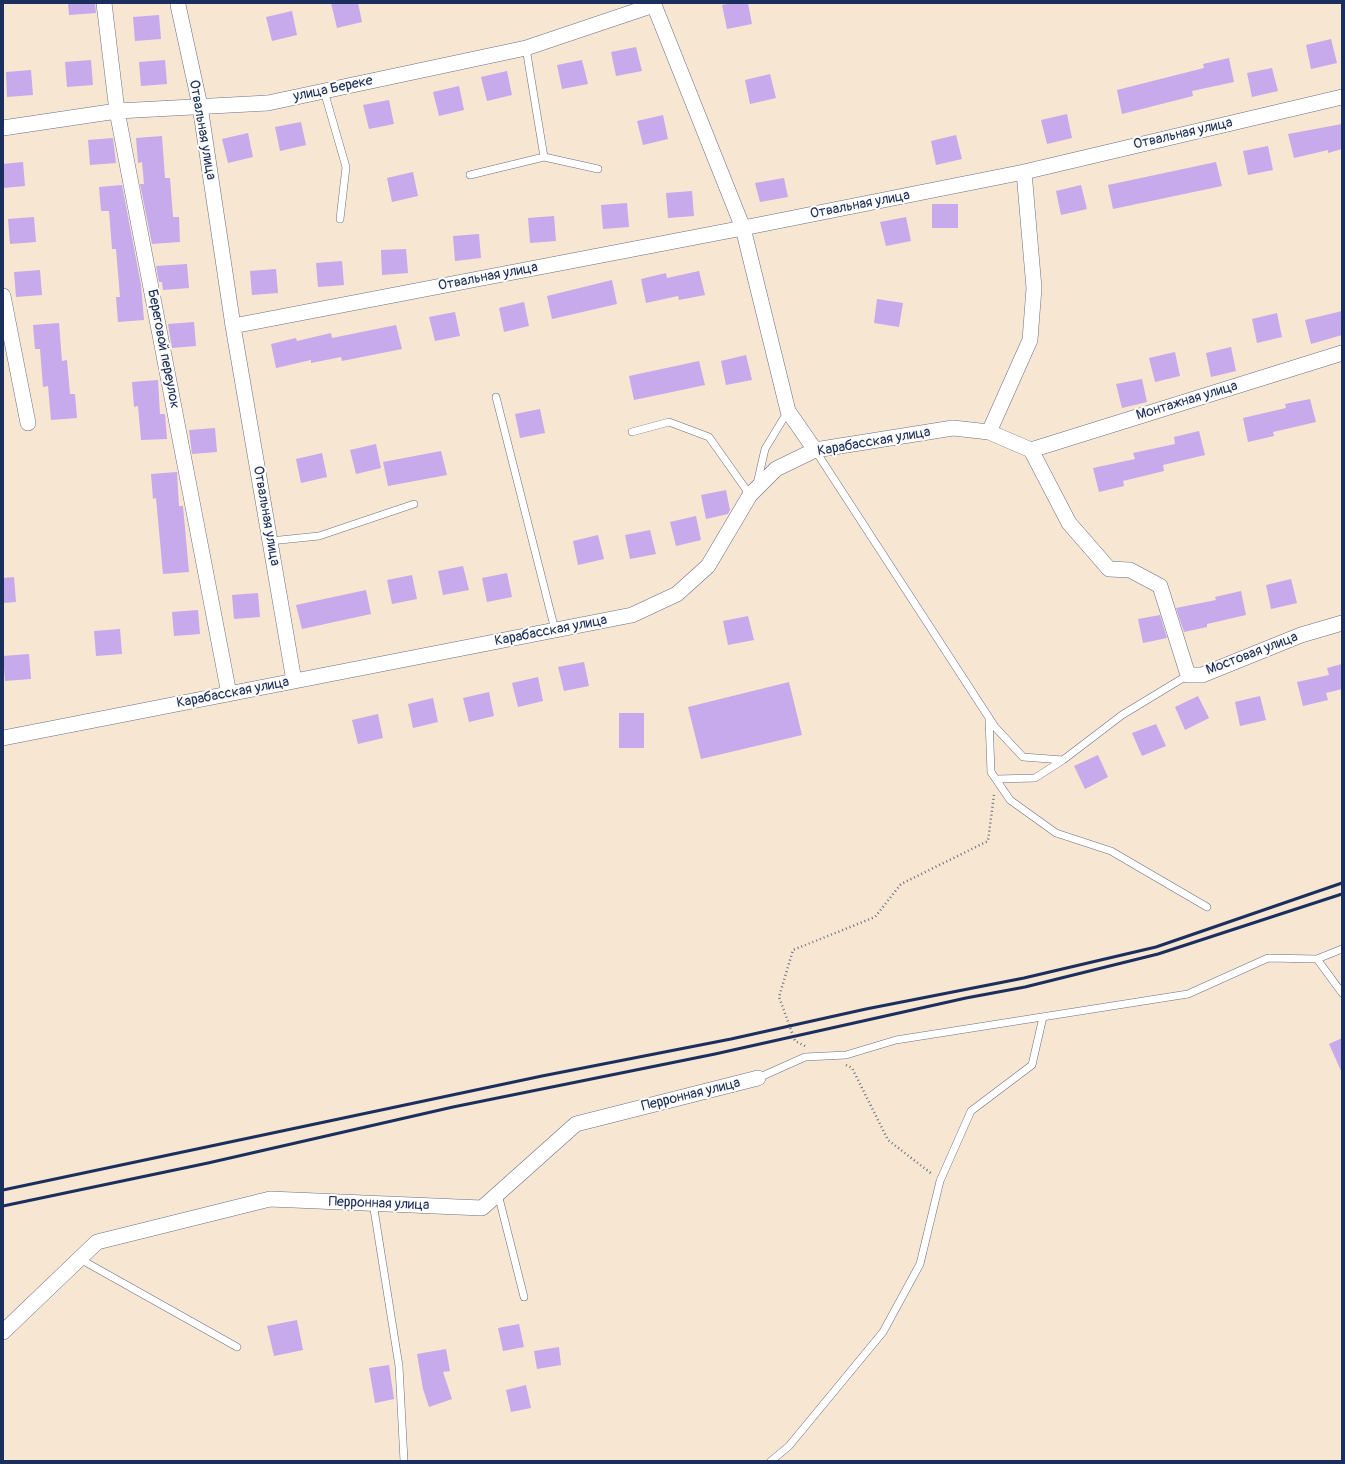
<!DOCTYPE html>
<html>
<head>
<meta charset="utf-8">
<style>
  body { margin:0 }
  #map { position:relative; width:1345px; height:1464px; overflow:hidden; background:#f7e6d2; font-family:Pangolin,sans-serif }
  canvas { display:block }
  .frame { position:absolute; inset:0; border:4px solid #1b2f5e; pointer-events:none }
</style>
</head>
<body>
<div id="map">
<canvas width="1345" height="1464"></canvas>
<div class="frame"></div>
</div>
<script>
const c = document.querySelector('canvas').getContext('2d');
c.lineJoin = 'round';
function fill(path, color) { c.fillStyle = color; c.fill(path, 'evenodd'); }
const poly = rows => new Path2D(rows.map(r => 'M' + r).join(''));
function trace(path, color, width, dash) { c.strokeStyle = color; c.lineWidth = width; c.lineCap = dash ? 'butt' : 'round'; c.setLineDash(dash || []); c.stroke(path); }
function label(font, color, halo, rows, align = 'center') {
  c.font = font + ' Pangolin,sans-serif'; c.lineWidth = 4; c.setLineDash([]); c.textBaseline = 'middle'; c.strokeStyle = halo; c.fillStyle = color; for (const [text, x, y, turn = 0] of rows) {
    c.save(); c.translate(x, y); c.rotate((+turn || 0) * Math.PI / 180); c.textAlign = isNaN(turn) ? turn : align; if (halo) c.strokeText(text, 0, 0); c.fillText(text, 0, 0); c.restore();
  }
}
const building = poly([
  [68,3,95,3,96,13,69,15],
  [331,3,358,3,362,22,337,28],
  [732,3,748,3,752,24,727,29,722,5],
  [292,11,297,35,272,41,266,17],
  [159,15,161,39,135,41,133,17],
  [1331,39,1337,63,1311,69,1306,45],
  [636,47,642,71,616,76,611,52],
  [1229,58,1234,82,1192,91,1193,96,1122,114,1117,90,1204,68,1203,64],
  [91,60,93,85,67,87,65,62],
  [165,60,167,84,141,86,139,62],
  [582,60,588,84,562,89,557,65],
  [1272,68,1278,91,1252,97,1247,73],
  [31,70,33,95,7,97,6,72],
  [507,71,512,95,487,101,481,77],
  [770,74,776,98,750,104,745,80],
  [459,86,464,110,439,116,433,92],
  [389,100,394,124,369,129,363,105],
  [1067,114,1072,138,1047,144,1041,120],
  [663,115,668,139,643,145,637,121],
  [301,122,306,145,280,151,275,127],
  [1342,124,1342,149,1328,153,1328,150,1294,158,1288,134],
  [248,133,253,157,228,163,222,139],
  [956,135,962,159,936,165,931,141],
  [162,136,165,178,170,178,173,217,179,217,180,242,152,244,140,184,144,184,142,162,138,163,136,138],
  [113,138,116,163,90,165,88,140],
  [1268,146,1273,170,1248,175,1243,151],
  [23,162,25,186,3,188,3,164],
  [1216,162,1222,186,1113,209,1108,185],
  [413,172,418,196,392,202,387,178],
  [784,178,788,197,760,202,755,183],
  [122,185,141,285,144,320,118,322,116,297,120,297,116,249,112,249,109,211,101,211,99,187],
  [1081,185,1087,209,1061,215,1056,191],
  [692,191,694,216,668,218,666,193],
  [627,203,629,227,603,229,601,205],
  [932,204,958,204,958,228,932,228],
  [554,216,556,241,530,243,528,218],
  [34,217,36,242,10,244,8,219],
  [906,217,911,241,886,246,880,222],
  [479,234,481,258,455,261,453,236],
  [406,249,408,273,382,275,381,250],
  [342,261,344,285,318,287,316,263],
  [187,264,189,288,163,290,162,282,159,282,156,266],
  [276,269,278,293,252,295,250,271],
  [40,270,42,295,16,297,14,272],
  [699,271,705,295,679,300,678,296,646,303,641,279,666,273,667,278],
  [612,280,617,304,552,319,547,296],
  [877,299,903,303,899,327,874,323],
  [524,302,529,326,504,332,499,308],
  [1342,311,1342,335,1311,344,1305,320],
  [455,312,460,336,435,341,429,317],
  [1277,313,1282,337,1257,343,1252,319],
  [194,322,196,346,172,348,168,324],
  [59,323,62,361,67,360,70,394,75,394,77,418,51,420,48,386,43,387,40,349,35,349,33,325],
  [396,325,402,349,342,361,341,357,311,363,311,360,276,368,271,344,296,338,297,341,331,333,332,338],
  [1231,347,1236,371,1211,377,1206,353],
  [1175,352,1180,376,1155,382,1149,358],
  [746,355,752,380,726,385,721,361],
  [699,361,705,385,634,400,629,376],
  [1142,379,1147,402,1122,408,1116,384],
  [158,380,160,414,165,414,167,439,141,440,138,406,134,407,132,382],
  [1310,399,1316,422,1273,432,1274,436,1248,442,1243,418,1286,408,1285,404],
  [540,409,545,433,520,438,515,414],
  [215,428,217,452,192,454,189,430],
  [1199,431,1205,455,1163,465,1164,471,1123,481,1124,486,1099,492,1093,468,1135,459,1133,453,1175,444,1174,437],
  [376,444,381,468,356,474,350,450],
  [441,451,447,475,388,486,383,462],
  [322,453,327,477,301,483,296,459],
  [177,472,179,506,183,506,189,572,163,574,156,498,153,499,151,474],
  [726,490,730,510,728,514,706,519,701,495],
  [696,516,701,540,676,546,670,522],
  [650,530,656,554,630,559,625,535],
  [598,535,604,559,578,565,573,541],
  [463,566,469,590,443,595,438,571],
  [507,573,512,597,487,602,482,578],
  [412,575,417,599,392,604,387,580],
  [14,577,16,602,3,603,3,578],
  [1291,579,1297,603,1271,609,1266,585],
  [366,590,371,614,302,629,296,605],
  [1241,591,1246,615,1207,624,1207,627,1184,632,1176,608,1216,600,1215,597],
  [258,593,260,617,234,619,232,595],
  [198,610,200,634,174,636,172,612],
  [1160,615,1167,638,1143,643,1138,619],
  [748,616,754,640,728,645,723,621],
  [120,629,122,654,96,656,94,631],
  [29,654,31,679,5,681,3,656],
  [584,662,589,686,564,691,558,667],
  [1342,664,1342,689,1326,693,1328,700,1303,706,1297,682,1329,675,1327,668],
  [538,677,543,701,518,707,512,683],
  [789,682,802,735,701,759,688,707],
  [489,692,494,716,469,722,463,698],
  [1198,696,1209,718,1185,730,1175,707],
  [1260,696,1266,720,1240,726,1235,702],
  [433,698,438,722,413,728,408,704],
  [619,713,644,713,644,748,619,748],
  [378,714,383,738,358,744,352,720],
  [1156,724,1166,746,1142,756,1132,733],
  [1098,755,1108,777,1085,789,1074,766],
  [1342,1038,1342,1073,1329,1044],
  [297,1320,303,1350,274,1356,267,1326],
  [519,1324,524,1347,503,1351,498,1328],
  [559,1347,561,1365,537,1369,534,1351],
  [446,1349,450,1371,443,1372,452,1399,429,1407,423,1389,417,1354],
  [389,1365,394,1399,375,1403,369,1368],
  [526,1385,531,1408,511,1412,506,1390]
]);
const path = poly([
  [805,1046,795,1041,779,997,793,950,875,917,901,884,988,841,994,795],
  [846,1065,852,1068,888,1140,932,1174]
]);
const lane = poly([
  [526,48,544,157],
  [324,91,346,167,340,219],
  [470,175,544,157,598,169],
  [496,397,555,630],
  [632,432,669,422,709,437,750,495],
  [815,450,995,727,1023,757,1063,760,1122,715,1188,675],
  [757,484,765,449,788,411],
  [270,541,319,536,414,504],
  [989,719,991,772,1010,800,1056,833,1111,851,1207,907],
  [997,779,1035,778,1063,760],
  [1317,959,1342,993],
  [758,1078,805,1057,846,1055,896,1040,1188,994,1268,958,1317,959,1342,949],
  [498,1194,524,1297],
  [373,1203,399,1366,404,1461],
  [80,1259,237,1347],
  [771,1461,789,1446,883,1332,920,1264,940,1181,971,1111,1032,1065,1043,1017]
]);
const street = poly([
  [104,3,117,111,229,694],
  [178,5,200,106,233,326,294,681],
  [3,128,117,111,268,103,526,48,654,5,743,228,233,326],
  [3,296,28,423],
  [989,432,1030,340,1034,288,1024,172,1342,97],
  [815,450,788,411,743,228,1024,172],
  [1031,450,1069,523,1109,569,1130,570,1160,586,1188,675,1202,675,1301,635,1342,623],
  [1031,450,1342,353],
  [3,738,632,615,677,594,708,566,750,495,776,469,815,450,953,428,989,432,1031,450],
  [3,1332,97,1242,270,1199,482,1208,576,1124,758,1078]
]);
const rail = poly([
  [3,1190,542,1076,731,1039,866,1009,1024,978,1156,947,1342,883],
  [3,1206,208,1163,453,1107,715,1054,966,998,1025,987,1158,954,1342,894]
]);
const streetNames = [
  ["улица Береке",333,89,-12],
  ["Отвальная улица",202,130,80],
  ["Отвальная улица",1183,134,-13],
  ["Отвальная улица",860,205,-11],
  ["Отвальная улица",488,277,-11],
  ["Береговой переулок",163,349,79],
  ["Монтажная улица",1187,401,-17],
  ["Карабасская улица",874,442,-10],
  ["Отвальная улица",266,516,80],
  ["Карабасская улица",551,631,-11],
  ["Мостовая улица",1252,654,-21],
  ["Карабасская улица",233,693,-11],
  ["Перронная улица",691,1095,-14],
  ["Перронная улица",379,1204,2]
];
fill(building, '#c6aaeb');
trace(lane, '#686f87', 8);
trace(street, '#686f87', 16);
trace(path, '#686f87', 2.5, [1, 3]);
trace(lane, '#fff', 7);
trace(street, '#fff', 15);
trace(rail, '#1b2f5e', 3);
label('14px', '#1b2f5e', '#fdfcf7', streetNames);
</script>
</body>
</html>
